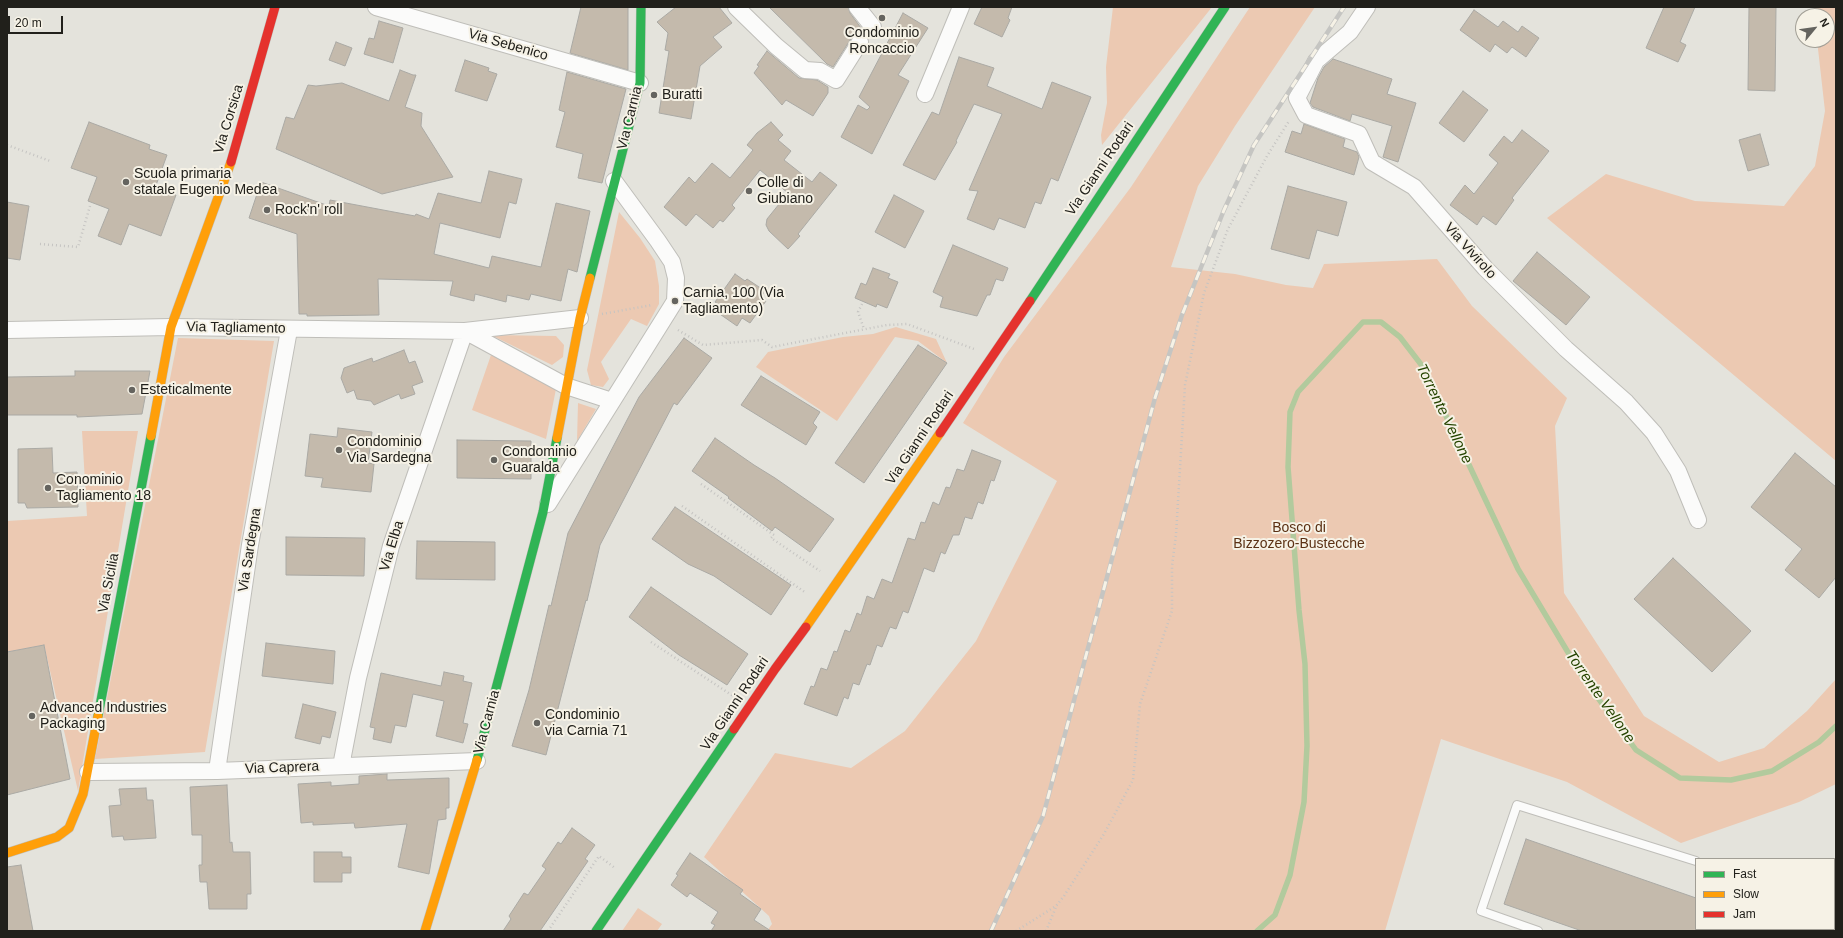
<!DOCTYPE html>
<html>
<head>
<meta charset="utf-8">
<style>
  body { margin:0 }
  #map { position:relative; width:1843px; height:938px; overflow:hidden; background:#e4e3dc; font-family:Helvetica,sans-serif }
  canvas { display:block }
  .frame { position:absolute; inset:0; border:8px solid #21201b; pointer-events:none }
  .legend { position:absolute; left:1695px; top:858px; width:140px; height:72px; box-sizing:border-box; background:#f6f2e6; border:1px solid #a19e95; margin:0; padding:5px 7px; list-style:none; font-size:12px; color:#21201b }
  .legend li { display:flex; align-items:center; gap:8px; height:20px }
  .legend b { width:20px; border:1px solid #a19e95 }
  .north { position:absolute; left:1795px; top:8px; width:40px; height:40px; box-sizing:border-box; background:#f6f2e6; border:1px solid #a19e95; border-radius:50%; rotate:61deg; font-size:11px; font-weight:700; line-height:16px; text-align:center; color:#21201b }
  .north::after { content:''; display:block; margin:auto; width:14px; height:18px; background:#65645f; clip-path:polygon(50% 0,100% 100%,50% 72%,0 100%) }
  .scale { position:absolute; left:8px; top:16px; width:55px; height:18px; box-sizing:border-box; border:2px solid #21201b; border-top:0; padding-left:5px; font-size:12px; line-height:14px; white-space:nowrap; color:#21201b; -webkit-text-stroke:3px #f6f2e6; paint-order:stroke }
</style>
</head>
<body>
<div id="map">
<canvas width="1843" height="938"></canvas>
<div class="frame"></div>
<ul class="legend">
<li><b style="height:5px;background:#30b455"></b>Fast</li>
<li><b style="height:5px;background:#ff9f0a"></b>Slow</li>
<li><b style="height:5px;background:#e5322d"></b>Jam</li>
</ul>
<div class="north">N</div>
<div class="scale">20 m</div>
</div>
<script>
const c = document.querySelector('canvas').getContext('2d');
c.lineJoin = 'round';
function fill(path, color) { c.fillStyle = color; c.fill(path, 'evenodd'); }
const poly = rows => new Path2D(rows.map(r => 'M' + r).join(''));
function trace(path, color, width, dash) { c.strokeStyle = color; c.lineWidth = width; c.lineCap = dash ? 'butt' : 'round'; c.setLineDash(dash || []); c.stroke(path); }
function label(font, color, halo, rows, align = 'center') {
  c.font = font + ' Helvetica,sans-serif'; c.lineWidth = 4; c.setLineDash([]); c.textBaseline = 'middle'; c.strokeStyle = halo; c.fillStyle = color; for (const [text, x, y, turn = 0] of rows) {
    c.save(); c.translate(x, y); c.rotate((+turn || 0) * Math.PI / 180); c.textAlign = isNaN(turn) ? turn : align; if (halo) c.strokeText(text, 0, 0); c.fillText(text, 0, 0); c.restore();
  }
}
const green = poly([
  [1113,7,1212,7,1102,145,1101,135,1107,103,1106,67],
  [1250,7,1315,7,1235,126,1198,186,1171,267,1235,274,1286,285,1313,288,1324,264,1437,259,1472,306,1567,398,1555,426,1564,593,1644,716,1719,762,1764,748,1807,711,1836,679,1836,784,1799,802,1681,843,1567,782,1441,739,1385,931,767,931,772,924,769,916,704,857,775,753,851,768,905,731,976,641,1057,481,963,423,1004,357,1131,187],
  [1814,7,1836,7,1836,461,1547,218,1606,174,1695,201,1784,206,1815,166,1825,111,1817,40,1827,40,1827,16,1815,16],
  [619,212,640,238,655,261,659,286,659,304,647,326,631,319,601,362,609,379,603,387,591,385,587,370],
  [896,327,936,339,947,363,918,341,895,337,837,421,756,367,768,352,843,337,873,334],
  [491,335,556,336,564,345,563,357,552,365],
  [178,338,274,341,205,752,95,759],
  [491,355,556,389,546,439,472,410],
  [578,403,596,409,577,441],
  [82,431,138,431,78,791,44,645,7,652,7,521,87,516],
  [638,908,662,924,657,931,622,931]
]);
const stream = poly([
  [1257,931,1275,915,1290,875,1304,802,1307,746,1305,664,1299,610,1288,467,1290,412,1298,392,1363,322,1381,322,1400,337,1423,367,1518,569,1584,679,1636,750,1680,778,1731,780,1772,771,1819,742,1836,726]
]);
const building = poly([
  [581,7,628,7,628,70,570,53,581,7],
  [676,7,719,7,732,23,713,37,722,47,700,66,691,119,659,113,669,51,665,50,668,33,657,22,676,7],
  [769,7,848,7,850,13,864,32,863,33,856,33,852,37,833,67,827,64,769,7],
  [982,7,1012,7,1008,18,1010,20,1002,37,974,24,982,7],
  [1664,7,1695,7,1680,42,1686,45,1678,62,1646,48,1664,7],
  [1749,7,1776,7,1775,91,1748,90,1749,7],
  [1474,10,1498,27,1503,21,1518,32,1522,26,1539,38,1526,57,1512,47,1507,53,1495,44,1490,52,1460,30,1474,10],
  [903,13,928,28,898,75,909,81,872,154,841,137,858,105,867,110,870,107,859,97,903,13],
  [379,21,403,28,393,63,364,54,369,38,374,39,379,21],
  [336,42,352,48,345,66,329,60,336,42],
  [767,51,799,78,817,80,828,87,828,93,813,116,786,100,782,105,754,73,759,66,757,65,767,51],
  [959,57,994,68,987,86,1042,109,1052,82,1091,97,1058,181,1051,178,1041,204,1035,202,1025,228,999,218,994,230,967,219,978,191,969,190,1002,114,974,104,956,141,957,142,935,180,903,165,932,112,939,115,959,57],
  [1333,59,1392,79,1387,94,1416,103,1398,162,1383,157,1392,126,1352,114,1350,121,1313,107,1310,103,1318,78,1324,67,1333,59],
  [465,60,489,68,488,71,497,74,487,101,455,91,465,60],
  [400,70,413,75,416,75,405,107,422,113,421,126,453,177,382,194,276,149,286,117,294,119,308,85,316,86,342,83,389,101,400,70],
  [567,72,626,89,602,183,578,178,583,154,556,147,565,112,559,110,567,72],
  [1463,91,1488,110,1464,142,1439,123,1463,91],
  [89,122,150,145,149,149,167,155,155,188,176,195,161,236,129,224,121,245,98,236,109,209,88,201,97,177,71,168,89,122],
  [771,122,783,135,778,140,791,151,784,160,812,182,820,172,837,185,798,234,800,236,788,249,769,231,766,225,767,219,788,193,760,170,732,205,735,208,723,222,720,220,713,228,696,214,686,226,664,207,689,177,695,183,712,163,730,178,753,150,747,145,757,133,771,122],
  [1304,124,1345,139,1343,147,1357,152,1359,157,1354,175,1285,152,1292,131,1301,134,1304,124],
  [1522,130,1549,151,1512,198,1514,200,1496,225,1483,216,1477,225,1450,205,1465,185,1474,194,1498,163,1489,155,1504,136,1512,143,1522,130],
  [1760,134,1769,165,1748,171,1739,140,1760,134],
  [489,171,522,179,516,204,509,202,500,238,440,223,434,254,489,268,492,256,541,267,556,203,590,211,577,272,568,269,561,301,531,294,529,300,507,295,506,302,475,294,474,301,450,295,453,281,378,279,379,315,307,316,307,314,299,314,297,234,249,218,261,182,329,206,330,200,415,216,416,214,429,219,438,193,481,203,489,171],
  [1288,186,1347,202,1338,236,1317,230,1309,259,1271,249,1288,186],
  [894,195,924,211,905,248,875,232,894,195],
  [7,202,29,206,20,260,7,258,7,202],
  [953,245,1008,268,1003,281,996,279,990,295,987,295,977,316,940,307,943,297,933,292,953,245],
  [1537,252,1590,297,1566,325,1513,281,1537,252],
  [873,268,890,274,888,278,898,282,887,308,877,304,876,307,855,298,861,283,866,285,873,268],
  [735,274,745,281,747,279,765,291,761,297,766,301,750,323,742,318,737,326,714,310,718,304,715,302,735,274],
  [684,338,712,358,677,405,674,403,600,545,587,601,586,600,546,755,512,746,529,690,549,605,551,606,568,533,639,397,684,338],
  [918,345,947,363,864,483,835,463,918,345],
  [404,350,409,363,415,361,423,382,412,386,415,394,401,399,399,394,374,405,371,401,357,399,354,390,347,393,341,378,344,368,372,358,373,362,404,350],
  [75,371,150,371,142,414,77,417,77,415,7,415,7,377,75,376,75,371],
  [761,376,820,412,813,423,817,427,806,445,741,405,761,376],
  [338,428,372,432,368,463,374,464,371,492,321,487,323,478,305,476,310,434,337,437,338,428],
  [715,438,754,465,775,478,834,519,810,552,775,527,772,531,728,498,729,497,692,471,715,438],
  [457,440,531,441,531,479,457,478,457,440],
  [52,448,53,473,77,472,78,507,27,508,25,503,18,503,18,449,52,448],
  [972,450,1001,461,994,481,991,480,983,504,978,502,972,519,965,517,959,535,953,535,945,554,941,552,934,572,924,568,908,613,903,611,896,629,890,627,882,647,877,645,870,665,867,664,859,685,853,683,848,699,844,697,837,716,804,704,811,686,814,687,821,668,827,670,834,651,837,652,845,630,850,632,857,613,861,615,867,596,874,599,882,579,892,583,908,538,915,540,921,522,925,523,933,502,939,505,946,487,950,488,957,469,964,471,972,450],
  [1795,453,1836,487,1836,577,1819,598,1785,570,1802,549,1751,507,1795,453],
  [675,507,791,585,771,615,714,576,688,564,652,539,675,507],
  [286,537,365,538,364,576,286,575,286,537],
  [417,541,495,542,495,580,416,579,417,541],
  [1673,558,1751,631,1712,672,1634,599,1673,558],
  [651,587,748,654,727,685,679,655,629,617,651,587],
  [266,643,335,651,333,684,262,676,266,643],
  [44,645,70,779,7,795,7,652,44,645],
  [444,672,464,676,463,681,472,683,463,723,468,724,463,743,436,736,444,701,413,694,406,727,395,725,391,743,373,739,375,728,370,727,381,673,441,686,444,672],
  [303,704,336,712,330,738,322,736,320,744,295,738,303,704],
  [387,774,387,780,449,778,449,808,446,808,446,819,438,820,429,874,398,867,407,824,355,828,354,823,313,825,313,822,301,823,298,784,331,782,331,786,359,784,359,776,387,774],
  [227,785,230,843,232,842,233,852,250,852,251,894,247,894,247,909,209,909,207,882,200,882,199,865,202,865,202,835,192,835,190,787,227,785],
  [146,788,147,800,153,800,156,838,124,840,123,836,112,837,109,806,121,805,119,789,146,788],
  [572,828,595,845,585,859,588,861,540,931,503,931,511,919,509,916,524,893,528,895,546,869,542,866,558,842,561,844,572,828],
  [1526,839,1696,898,1696,931,1582,931,1504,904,1526,839],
  [314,852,342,852,342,857,351,857,351,873,342,873,342,882,314,882,314,852],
  [690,853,743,890,740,894,761,909,754,920,771,931,711,931,715,925,711,923,718,912,690,893,687,897,671,885,678,875,676,874,690,853],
  [21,865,33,931,7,931,7,867,21,865]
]);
const path = poly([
  [7,145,50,161],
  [40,244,78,247,90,206],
  [862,304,858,312,864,329],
  [602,314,652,305],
  [678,330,703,345,762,340,772,347,887,325,907,324,974,349],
  [701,484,774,535,771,538,820,571],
  [682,506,806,593],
  [651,642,733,696],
  [548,931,599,856,615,868],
  [1016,931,1056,906,1064,896,1104,834,1133,780,1140,704,1172,611,1172,566,1176,535,1185,385,1204,293,1228,229,1267,156,1289,121],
  [1046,931,1056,907]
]);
const lane = poly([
  [1834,904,1836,905],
  [1538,931,1481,911,1517,805,1696,861]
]);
const street = poly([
  [376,7,640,83],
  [736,7,776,46,805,70,820,71,836,80,860,42],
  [857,7,873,27],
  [1367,7,1350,32,1316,61,1297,98,1306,115,1359,134,1372,162,1414,187,1485,268,1566,349,1626,402,1654,433,1678,471,1698,520],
  [925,94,961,7],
  [7,330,171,327,465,331,580,318],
  [465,331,566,386,612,401],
  [548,504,675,301,676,278,672,262,658,241,614,181],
  [341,766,358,678,391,546,465,331],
  [217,771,250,545,289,330],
  [88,772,217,771,477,761]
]);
const fast = poly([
  [590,278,640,83,641,7],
  [1030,301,1225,7],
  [98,716,151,436],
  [477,760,543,512,557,438],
  [596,931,734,729]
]);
const slow = poly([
  [151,436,171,327,231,162],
  [557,438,580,318,590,278],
  [806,627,940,433],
  [7,853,57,837,69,828,83,794,98,716],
  [425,931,477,760]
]);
const jam = poly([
  [231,162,275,7],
  [940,433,1030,301],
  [734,729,775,669,806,627]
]);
const rail = poly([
  [991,931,1043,816,1155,398,1182,315,1224,210,1254,145,1344,7]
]);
const markers = [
  [882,18,4,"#65645f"],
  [654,95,4,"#65645f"],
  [126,182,4,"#65645f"],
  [749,191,4,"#65645f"],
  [267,210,4,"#65645f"],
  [675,301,4,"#65645f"],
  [132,390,4,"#65645f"],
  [339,450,4,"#65645f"],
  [494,460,4,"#65645f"],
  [48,488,4,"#65645f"],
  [32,716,4,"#65645f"],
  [537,723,4,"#65645f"]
];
const poiNames = [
  ["Condominio",882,33,"center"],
  ["Roncaccio",882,49,"center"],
  ["Buratti",662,95],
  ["Scuola primaria",134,174],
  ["statale Eugenio Medea",134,190],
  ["Colle di",757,183],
  ["Giubiano",757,199],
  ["Rock'n' roll",275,210],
  ["Carnia, 100 (Via",683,293],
  ["Tagliamento)",683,309],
  ["Esteticalmente",140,390],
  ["Condominio",347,442],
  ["Via Sardegna",347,458],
  ["Condominio",502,452],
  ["Guaralda",502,468],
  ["Conominio",56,480],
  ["Tagliamento 18",56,496],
  ["Advanced Industries",40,708],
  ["Packaging",40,724],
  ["Condominio",545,715],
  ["via Carnia 71",545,731]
];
const streetNames = [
  ["Via Sebenico",508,45,16],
  ["Via Carnia",630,118,-76],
  ["Via Corsica",229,119,-73],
  ["Via Gianni Rodari",1100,169,-56],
  ["Via Vivirolo",1470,251,48],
  ["Via Tagliamento",236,328,1],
  ["Via Gianni Rodari",920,438,-56],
  ["Via Elba",392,546,-73],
  ["Via Sardegna",250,550,-81],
  ["Via Sicilia",109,583,-79],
  ["Via Gianni Rodari",735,704,-56],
  ["Via Carnia",487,722,-75],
  ["Via Caprera",282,768,-2]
];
const parkNames = [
  ["Bosco di",1299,528],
  ["Bizzozero-Bustecche",1299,544]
];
const waterNames = [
  ["Torrente Vellone",1444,414,64],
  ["Torrente Vellone",1600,697,55]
];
fill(green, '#ecc9b2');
trace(stream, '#b2ca9d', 5.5);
fill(building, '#c4baac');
trace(building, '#aaa9a4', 1);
trace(lane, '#bfbeb9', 10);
trace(street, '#bfbeb9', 18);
trace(fast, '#bfbeb9', 10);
trace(slow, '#bfbeb9', 10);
trace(jam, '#bfbeb9', 10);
trace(path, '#c5c4c2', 2.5, [1, 3]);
trace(lane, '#fbfbfa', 8);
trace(street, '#fbfbfa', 16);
trace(fast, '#30b455', 9);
trace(slow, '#ff9f0a', 9);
trace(jam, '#e5322d', 9);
trace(rail, '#c5c5c2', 4.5);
trace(rail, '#f6f2e6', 3, [9]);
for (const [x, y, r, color] of markers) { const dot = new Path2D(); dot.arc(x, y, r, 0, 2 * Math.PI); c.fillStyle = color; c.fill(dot); trace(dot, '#f6f2e6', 1.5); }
label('14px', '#21201b', '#f6f2e6', poiNames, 'left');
label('14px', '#21201b', '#f6f2e6', streetNames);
label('14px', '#5b3114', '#f6f2e6', parkNames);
label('italic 15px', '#264400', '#f6f2e6', waterNames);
</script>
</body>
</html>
